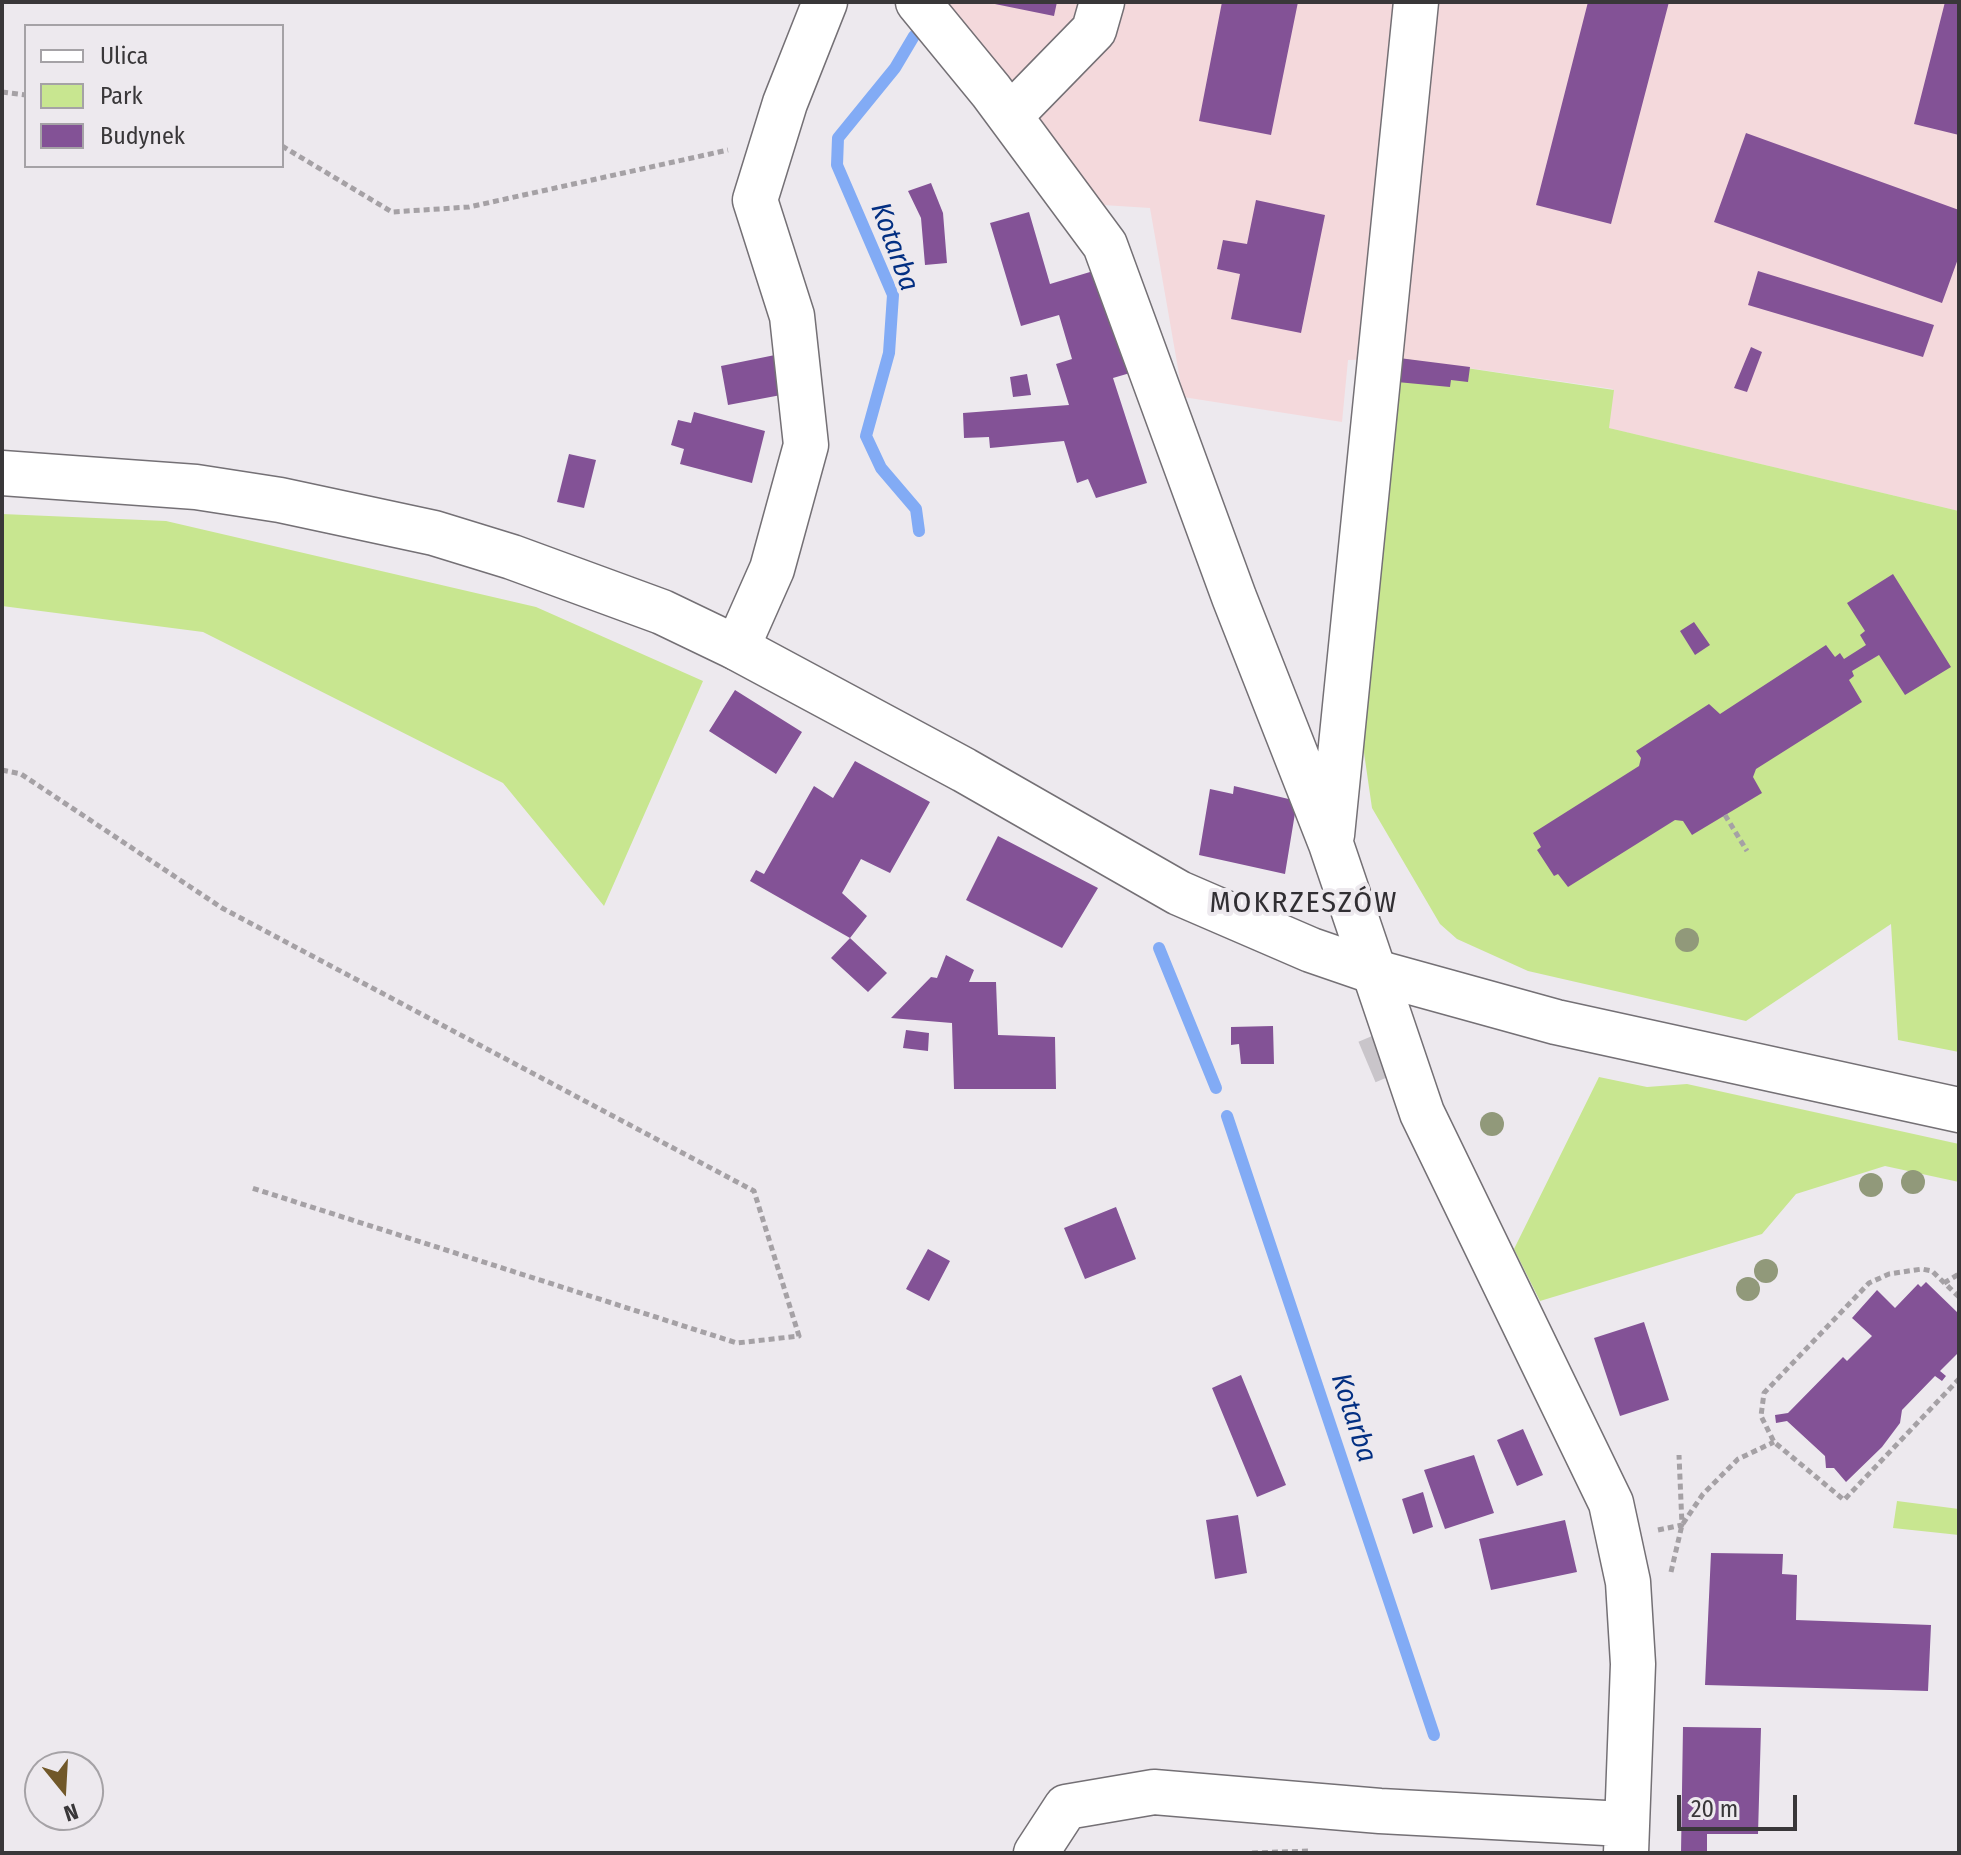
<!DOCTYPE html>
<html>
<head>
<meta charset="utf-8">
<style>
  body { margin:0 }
  #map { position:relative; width:1961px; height:1855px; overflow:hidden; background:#ede9ee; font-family:"Fira Sans Condensed",sans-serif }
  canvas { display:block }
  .frame { position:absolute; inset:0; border:4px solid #393739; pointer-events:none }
  .legend { position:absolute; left:24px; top:24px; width:260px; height:144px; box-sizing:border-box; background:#ede9ee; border:2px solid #a5a2a6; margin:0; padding:10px 14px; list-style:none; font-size:24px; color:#393739 }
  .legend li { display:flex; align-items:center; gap:16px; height:40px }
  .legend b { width:40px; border:2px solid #a5a2a6 }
  .north { position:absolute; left:24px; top:1751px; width:80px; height:80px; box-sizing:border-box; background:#ede9ee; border:2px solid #a5a2a6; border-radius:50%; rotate:162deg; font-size:22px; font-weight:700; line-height:32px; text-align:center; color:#393739 }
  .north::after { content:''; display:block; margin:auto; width:28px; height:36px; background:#715829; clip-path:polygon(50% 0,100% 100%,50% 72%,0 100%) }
  .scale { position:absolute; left:1677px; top:1795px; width:120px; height:36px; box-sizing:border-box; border:4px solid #393739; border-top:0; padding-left:10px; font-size:24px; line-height:28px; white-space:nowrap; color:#393739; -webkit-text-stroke:6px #ede9ee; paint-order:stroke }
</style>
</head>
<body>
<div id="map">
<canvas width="1961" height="1855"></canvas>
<div class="frame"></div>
<ul class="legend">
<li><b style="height:10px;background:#fff"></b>Ulica</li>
<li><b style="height:22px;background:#c8e690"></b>Park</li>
<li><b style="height:22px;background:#835296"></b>Budynek</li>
</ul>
<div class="north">N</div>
<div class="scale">20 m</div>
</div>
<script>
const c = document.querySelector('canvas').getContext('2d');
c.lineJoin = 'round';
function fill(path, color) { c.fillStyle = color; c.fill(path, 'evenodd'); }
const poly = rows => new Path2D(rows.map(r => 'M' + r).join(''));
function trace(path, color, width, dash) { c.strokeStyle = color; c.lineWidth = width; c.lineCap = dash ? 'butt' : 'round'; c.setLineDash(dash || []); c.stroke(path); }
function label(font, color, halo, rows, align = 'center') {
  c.font = font + ' "Fira Sans Condensed",sans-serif'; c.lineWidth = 8; c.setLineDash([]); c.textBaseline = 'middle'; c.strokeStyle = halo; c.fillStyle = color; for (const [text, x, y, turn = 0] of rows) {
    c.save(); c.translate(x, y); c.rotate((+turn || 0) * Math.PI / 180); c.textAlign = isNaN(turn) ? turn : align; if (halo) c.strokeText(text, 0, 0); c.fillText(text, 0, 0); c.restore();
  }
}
const education = poly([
  [943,2,1959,2,1959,511,1608,428,1613,389,1399,358,1348,360,1342,422,1183,397,1150,208,1103,205]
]);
const green = poly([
  [1399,358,1614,390,1609,428,1959,511,1959,1052,1898,1040,1891,924,1746,1021,1528,971,1457,939,1440,924,1372,808,1362,739],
  [2,514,166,521,536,607,703,681,604,906,503,783,203,632,2,606],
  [1599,1077,1647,1087,1687,1084,1959,1144,1959,1182,1885,1166,1796,1194,1762,1234,1540,1301,1514,1249],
  [1897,1501,1959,1509,1959,1535,1893,1528]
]);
const stream = poly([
  [914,36,895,68,838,138,837,165,893,295,889,353,866,436,881,468,916,509,919,531],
  [1159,948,1216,1088],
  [1227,1116,1434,1735]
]);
const building = poly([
  [985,2,1057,2,1054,16],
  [1222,2,1298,2,1271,135,1199,121],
  [1588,2,1669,2,1611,224,1536,205],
  [1945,2,1959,2,1959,135,1914,124],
  [1746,133,1959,210,1959,256,1942,303,1714,222],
  [931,183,943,213,947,263,925,265,921,218,908,191],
  [1256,200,1325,215,1301,333,1231,319,1240,274,1217,269,1223,240,1247,244],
  [1029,212,1050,284,1100,269,1130,373,1113,378,1147,483,1096,498,1088,479,1077,483,1064,441,990,448,989,437,964,438,963,413,1069,405,1056,364,1072,359,1059,315,1021,326,990,223],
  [1758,271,1934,325,1923,357,1748,305],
  [1751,347,1762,352,1747,392,1734,388],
  [775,355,781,395,728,405,721,366],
  [1399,358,1470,367,1468,382,1451,380,1450,387,1397,382],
  [1027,374,1031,395,1013,397,1010,377],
  [694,412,765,431,752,483,680,464,684,449,671,445,678,420,691,423],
  [569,454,596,460,584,508,557,502],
  [1893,574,1951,667,1905,695,1879,655,1852,671,1854,676,1849,680,1862,702,1756,769,1753,777,1762,793,1692,835,1683,821,1675,820,1568,887,1558,874,1554,876,1537,850,1541,847,1533,833,1639,766,1641,758,1636,751,1709,704,1720,714,1826,645,1835,657,1840,653,1844,659,1866,645,1860,635,1865,631,1847,603],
  [1694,622,1710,645,1695,655,1680,631],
  [735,690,802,732,776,774,709,731],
  [855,761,930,802,890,873,861,859,842,893,867,916,850,938,887,973,868,992,831,958,850,938,750,881,756,870,764,874,814,786,833,798],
  [1234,786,1297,801,1285,874,1199,855,1210,789,1233,794],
  [998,836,1098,888,1062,948,966,900],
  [946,955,974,970,969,982,996,982,998,1035,1055,1037,1056,1089,954,1089,952,1023,891,1018,931,977,937,978],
  [1273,1026,1274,1064,1241,1064,1239,1044,1231,1045,1231,1027],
  [906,1030,929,1033,928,1051,903,1048],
  [1116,1207,1136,1259,1085,1279,1064,1228],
  [928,1249,950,1261,929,1301,906,1289],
  [1926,1282,1959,1314,1959,1352,1940,1371,1946,1376,1942,1381,1935,1376,1902,1410,1900,1423,1882,1447,1846,1482,1834,1468,1826,1468,1825,1456,1787,1421,1776,1423,1775,1415,1788,1413,1843,1357,1847,1361,1872,1336,1852,1318,1877,1290,1895,1308,1918,1284,1921,1287],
  [1644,1322,1669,1400,1620,1416,1594,1338],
  [1241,1375,1286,1485,1257,1497,1212,1388],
  [1523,1429,1543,1475,1517,1486,1497,1440],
  [1474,1455,1494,1513,1445,1529,1424,1470],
  [1423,1492,1433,1527,1413,1534,1402,1499],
  [1238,1515,1247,1573,1215,1579,1206,1520],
  [1565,1520,1577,1572,1491,1590,1479,1539],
  [1711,1553,1783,1554,1782,1574,1797,1575,1796,1620,1931,1625,1928,1691,1705,1685],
  [1683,1727,1761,1728,1758,1834,1707,1834,1707,1853,1681,1853]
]);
const minorTunnel = poly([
  [1367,1062,1405,1046]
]);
const path = poly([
  [2,92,26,95],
  [282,146,392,212,469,207,728,150],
  [2,770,21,774,222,908,754,1191,799,1336,737,1343,252,1188],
  [1725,815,1747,851],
  [1944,1283,1959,1274],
  [1959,1297,1932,1271,1922,1269,1889,1274,1869,1283,1764,1393,1761,1416,1774,1442,1844,1500,1959,1379],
  [1658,1530,1682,1525,1679,1455],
  [1671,1572,1682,1525,1703,1494,1738,1459,1774,1442],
  [1252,1853,1311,1851]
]);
const minor = poly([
  [918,2,991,91,1105,245,1234,597,1331,844,1422,1113,1611,1503,1628,1582,1633,1664,1626,1853],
  [1010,116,1094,30,1102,2],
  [737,648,772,569,806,445,792,316,755,200,785,103,825,2],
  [1332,835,1416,2],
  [1036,1853,1066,1807,1154,1792,1380,1811,1624,1824]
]);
const major = poly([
  [2,473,196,487,280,500,434,533,512,557,662,612,737,648,964,770,1179,893,1311,950,1375,972,1556,1022,1959,1110]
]);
const trees = [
  [1687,940],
  [1492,1124],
  [1913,1182],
  [1871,1185],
  [1766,1271],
  [1748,1289]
];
const waterNames = [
  ["Kotarba",894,247,70],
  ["Kotarba",1353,1418,72]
];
const quarterNames = [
  ["MOKRZESZÓW",1304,904]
];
fill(education, '#f4d9dc');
fill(green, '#c8e690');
trace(stream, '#82abf5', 12);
fill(building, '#835296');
trace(minorTunnel, '#c9c5ca', 44, [44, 22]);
trace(minor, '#747075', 47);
trace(major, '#747075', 47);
trace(path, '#a5a1a5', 5, [6, 4]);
trace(minor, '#fff', 44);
trace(major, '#fff', 44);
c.fillStyle = '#91997a';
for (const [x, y] of trees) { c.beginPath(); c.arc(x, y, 12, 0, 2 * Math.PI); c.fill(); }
label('italic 28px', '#032f82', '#ede9ee', waterNames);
c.letterSpacing = '2px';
label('30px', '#312f33', '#ede9ee', quarterNames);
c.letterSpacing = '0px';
</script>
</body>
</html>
